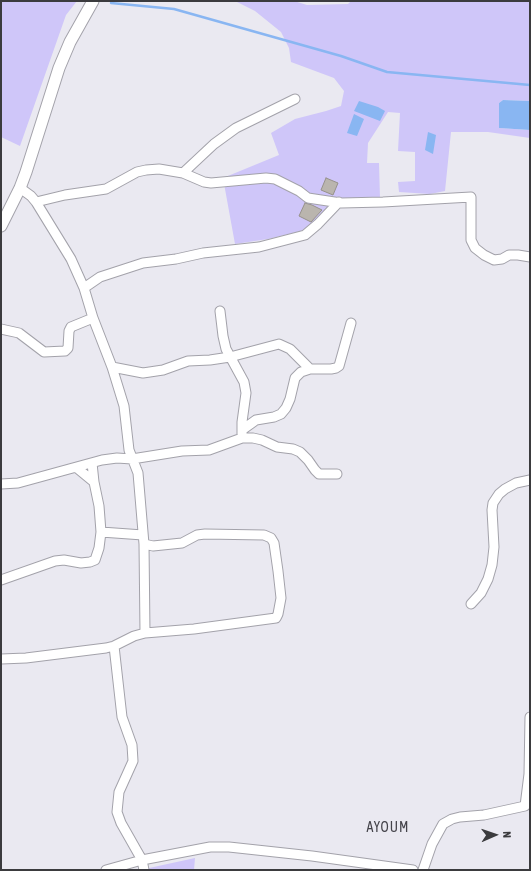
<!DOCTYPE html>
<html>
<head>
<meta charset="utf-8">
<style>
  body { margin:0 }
  #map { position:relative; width:531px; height:871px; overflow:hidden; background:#eae9f1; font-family:"Asap Condensed",sans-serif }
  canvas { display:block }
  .frame { position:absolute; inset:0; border:2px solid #3b3b3e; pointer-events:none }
  .north { position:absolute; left:475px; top:815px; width:40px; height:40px; -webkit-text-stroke:3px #eae9f1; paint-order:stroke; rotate:88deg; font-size:11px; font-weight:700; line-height:16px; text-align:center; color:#3b3b3e }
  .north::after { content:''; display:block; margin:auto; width:14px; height:18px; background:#3b3b3e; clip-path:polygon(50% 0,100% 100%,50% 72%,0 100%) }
</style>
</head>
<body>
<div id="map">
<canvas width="531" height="871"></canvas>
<div class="frame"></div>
<div class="north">N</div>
</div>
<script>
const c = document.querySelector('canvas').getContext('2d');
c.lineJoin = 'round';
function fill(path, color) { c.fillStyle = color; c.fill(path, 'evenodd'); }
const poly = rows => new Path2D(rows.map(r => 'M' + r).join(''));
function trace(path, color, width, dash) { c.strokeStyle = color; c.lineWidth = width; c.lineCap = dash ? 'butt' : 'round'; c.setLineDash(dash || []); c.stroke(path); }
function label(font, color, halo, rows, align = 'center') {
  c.font = font + ' "Asap Condensed",sans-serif'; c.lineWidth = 3; c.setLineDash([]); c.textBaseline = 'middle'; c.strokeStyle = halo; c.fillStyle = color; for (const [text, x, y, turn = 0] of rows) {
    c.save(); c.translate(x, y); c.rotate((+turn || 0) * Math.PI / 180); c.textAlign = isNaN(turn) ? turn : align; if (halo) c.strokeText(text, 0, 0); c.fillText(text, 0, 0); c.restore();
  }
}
const green = poly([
  [1,1,77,1,66,15,20,146,1,137],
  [235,1,294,1,307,5,348,4,351,1,530,1,530,101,503,100,499,103,499,128,530,130,530,138,488,132,451,132,445,191,430,194,399,192,398,182,415,181,415,152,398,151,400,113,388,112,368,143,367,163,379,163,380,198,352,199,301,231,268,239,235,244,223,178,279,155,271,133,295,119,326,111,341,106,344,91,334,78,291,62,289,48,281,32,255,11],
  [195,858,194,870,140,870]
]);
const water = poly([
  [503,100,530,101,530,130,499,128,499,103],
  [359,101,378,107,385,111,380,121,354,111],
  [354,114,364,119,357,136,347,133],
  [428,132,436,135,433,154,425,150]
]);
const stream = poly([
  [111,3,174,9,341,56,387,72,530,85]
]);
const building = poly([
  [326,178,338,183,333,195,321,190,326,178],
  [305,203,312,205,322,210,311,222,299,216,305,203]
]);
const minor = poly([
  [183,173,214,144,236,128,295,99],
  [36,202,65,195,106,189,137,172,146,170,159,169,183,173,204,182,211,183,266,178,275,179,299,191,308,198,341,203,383,202,471,197,471,240,475,248,484,255,494,260,502,259,509,255,518,255,530,257],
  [84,288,100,277,143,263,176,259,203,253,259,247,305,235,318,224,339,202],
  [220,311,223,336,226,349,244,382,246,393,242,422,242,434],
  [93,318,112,367,124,406,129,450,138,473,144,544,145,633],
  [1,329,19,333,44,352,65,351,68,348,69,331,71,327,93,318,84,288,71,259,36,202,31,196,20,188],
  [112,367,143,373,163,370,188,361,210,360,230,357,279,344,290,349,310,369],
  [242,430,256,420,274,417,281,414,286,408,290,399,295,378,301,372,310,369,331,369,336,368,339,366,351,323],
  [77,468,94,482],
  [1,484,18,483,102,460,117,458,132,459,182,451,209,450,242,438,253,438,262,440,277,447,293,449,300,452,308,460,315,470,319,474,337,474],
  [101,532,143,535],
  [1,580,55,561,64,560,81,563,90,562,95,560,99,548,101,532,99,506,94,482,92,463],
  [471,604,481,593,488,579,492,565,494,547,492,510,493,503,499,494,505,489,516,483,530,480],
  [114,646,122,717,132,745,133,761,119,792,117,812,121,823,142,860,144,870],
  [1,659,26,658,106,648,114,646,134,636,145,633,194,629,276,618,278,614,281,598,278,571,274,543,271,538,264,535,205,534,197,535,182,543,153,546,144,544],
  [106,870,142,860,210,847,229,847,312,856,413,870],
  [423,870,432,844,443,824,452,819,460,817,484,815,525,806,529,774,530,717]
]);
const tertiary = poly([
  [1,226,20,188,26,172,59,68,70,42,93,1]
]);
const quarterNames = [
  ["AYOUM",388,828]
];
fill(green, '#cfc6f9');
fill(water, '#89b6f2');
trace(stream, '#89b6f2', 2.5);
fill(building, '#bab5ae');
trace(building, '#97928b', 1);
trace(minor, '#a3a2aa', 11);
trace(tertiary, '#a3a2aa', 13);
trace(minor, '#fff', 9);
trace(tertiary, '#fff', 11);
c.letterSpacing = '1px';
label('14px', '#44434a', '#eae9f1', quarterNames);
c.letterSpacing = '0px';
</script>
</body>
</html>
